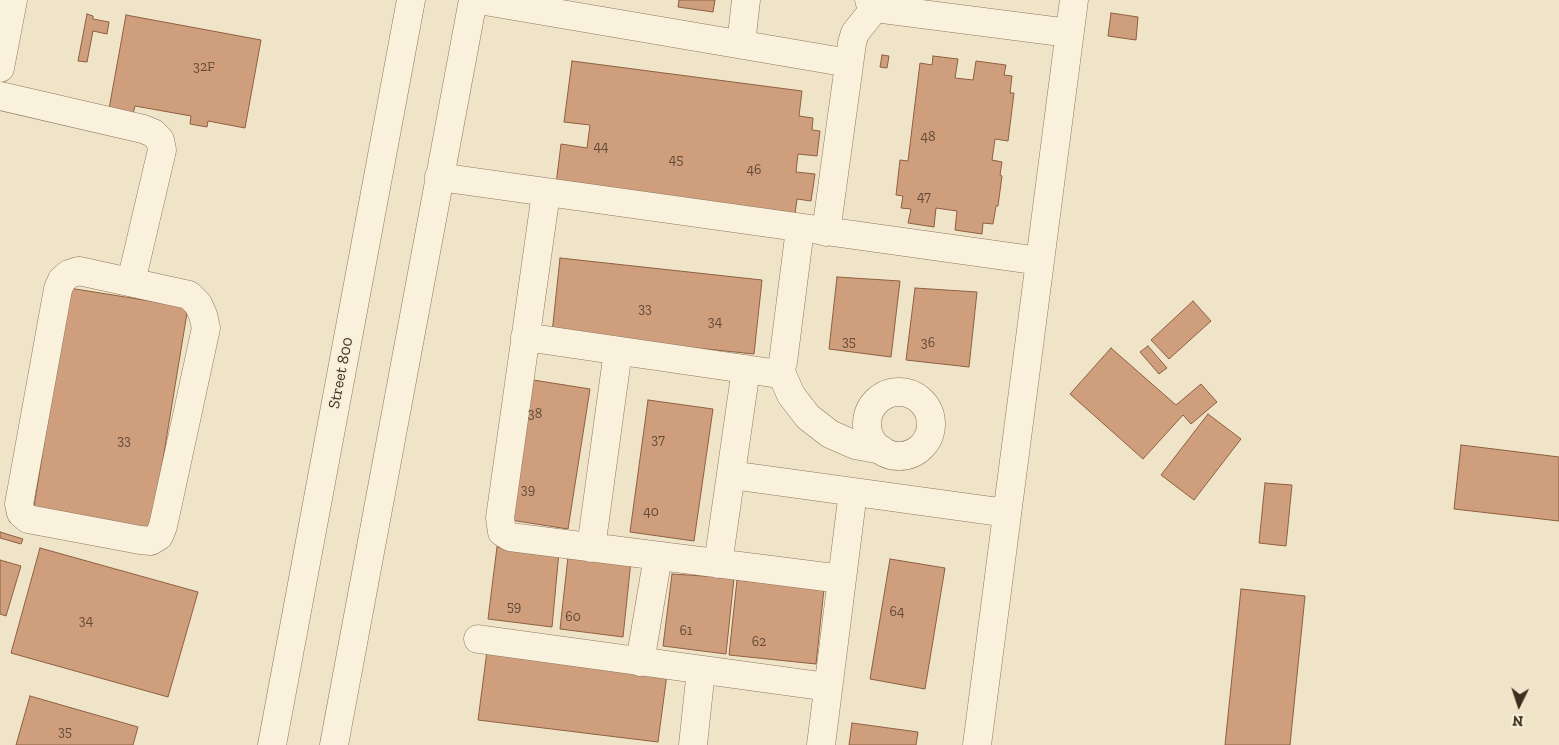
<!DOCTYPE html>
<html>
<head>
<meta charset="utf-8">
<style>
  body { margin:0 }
  #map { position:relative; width:1559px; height:745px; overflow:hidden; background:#f0e4c8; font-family:"Zilla Slab",serif }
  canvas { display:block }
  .north { position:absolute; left:1494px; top:680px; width:50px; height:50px; -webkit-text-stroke:4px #f7eed8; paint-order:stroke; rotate:184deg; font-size:14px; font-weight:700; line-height:20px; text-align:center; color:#3d2e20 }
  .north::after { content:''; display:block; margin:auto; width:18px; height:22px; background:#3d2e20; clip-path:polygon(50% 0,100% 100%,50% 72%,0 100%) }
</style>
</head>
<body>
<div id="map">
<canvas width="1559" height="745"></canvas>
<div class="north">N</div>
</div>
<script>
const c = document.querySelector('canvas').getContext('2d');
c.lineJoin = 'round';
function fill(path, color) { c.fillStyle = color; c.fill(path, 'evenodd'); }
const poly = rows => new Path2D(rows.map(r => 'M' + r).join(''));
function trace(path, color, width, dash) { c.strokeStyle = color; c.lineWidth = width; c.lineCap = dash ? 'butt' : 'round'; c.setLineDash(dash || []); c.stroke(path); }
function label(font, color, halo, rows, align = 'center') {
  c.font = font + ' "Zilla Slab",serif'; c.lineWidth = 4; c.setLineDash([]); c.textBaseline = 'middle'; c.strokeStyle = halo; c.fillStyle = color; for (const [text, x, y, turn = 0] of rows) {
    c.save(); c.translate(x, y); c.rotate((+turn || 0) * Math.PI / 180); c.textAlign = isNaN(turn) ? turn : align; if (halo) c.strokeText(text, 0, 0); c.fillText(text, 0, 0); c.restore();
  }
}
const building = poly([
  [679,0,715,0,713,12,678,7,679,0],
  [1111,13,1138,17,1136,40,1108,36,1111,13],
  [87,14,93,16,93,19,109,22,107,34,93,31,87,62,78,61,87,14],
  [126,15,261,40,245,128,208,121,207,127,190,124,191,116,135,106,133,114,109,109,126,15],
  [882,55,889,56,887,68,880,67,882,55],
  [933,56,958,59,955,78,973,80,976,61,1006,65,1004,75,1012,76,1010,93,1014,93,1008,141,995,139,992,160,1002,162,1000,175,1002,176,998,206,996,206,993,224,983,223,982,234,955,230,957,211,936,208,934,227,908,223,911,209,901,208,903,196,896,195,900,160,908,161,920,63,932,65,933,56],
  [572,61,802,91,799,116,813,118,812,130,820,131,817,156,798,154,796,172,815,174,811,201,797,199,795,214,556,184,561,144,587,148,590,125,564,122,572,61],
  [560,258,762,280,754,354,552,333,560,258],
  [837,277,900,281,891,357,829,349,837,277],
  [69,288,188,307,151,532,33,513,69,288],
  [915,288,977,292,969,367,906,360,915,288],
  [1193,301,1211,321,1169,359,1151,340,1193,301],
  [1148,346,1167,368,1159,374,1140,352,1148,346],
  [1111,348,1176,405,1201,384,1217,402,1191,424,1183,415,1143,459,1070,394,1111,348],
  [527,379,590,389,568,529,504,519,527,379],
  [648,400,713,409,694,541,630,532,648,400],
  [1208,414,1241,439,1194,500,1161,475,1208,414],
  [1461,445,1559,457,1559,521,1454,509,1461,445],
  [1265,483,1292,485,1286,546,1259,543,1265,483],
  [0,532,23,539,21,544,0,538,0,532],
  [497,547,559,552,552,627,488,619,497,547],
  [40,548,198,592,168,697,11,653,40,548],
  [568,557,631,561,623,637,560,629,568,557],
  [890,559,945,568,925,689,870,679,890,559],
  [0,560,21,566,6,616,0,614,0,560],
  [672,574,734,578,726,654,663,646,672,574],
  [737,580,824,589,816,664,729,655,737,580],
  [1241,589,1305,596,1290,745,1225,745,1241,589],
  [487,651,667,674,658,742,478,720,487,651],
  [30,696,138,727,133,745,16,745,30,696],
  [852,723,918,732,916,745,849,745,852,723]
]);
const minor = poly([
  [479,0,849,63],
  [869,0,875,8,1069,33],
  [741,44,746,0],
  [0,68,13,0],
  [0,96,143,129,153,133,160,140,162,150,131,282],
  [439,177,1040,261],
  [546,193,500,518,502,532,510,537,842,579],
  [826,232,852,43,855,33,875,8],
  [79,271,189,295,198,304,203,315,206,328,163,526,159,536,151,541,140,540,28,519,21,513,19,504,58,289,62,280,69,274,79,271],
  [525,337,772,373,780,370,783,362,800,229],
  [780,370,791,395,808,417,830,434,855,445,882,450],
  '867 424a32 32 0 1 1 64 0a32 32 0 1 1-64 0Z',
  [731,475,1007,513],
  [591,548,618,351],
  [718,564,746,369],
  [478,639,828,687],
  [640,662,658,556],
  [272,745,411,0],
  [334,745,473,0],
  [693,745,701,670],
  [821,745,853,492],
  [977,745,1074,0]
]);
const numberNames = [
  ["32F",204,67],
  ["48",928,137],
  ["44",601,147],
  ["45",676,160],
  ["46",754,170],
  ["47",924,197],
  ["33",645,309],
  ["34",715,322],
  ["35",849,342],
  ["36",928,343],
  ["38",535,414],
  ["37",658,440],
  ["33",124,441],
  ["39",528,490],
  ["40",651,512],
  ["59",514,607],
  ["64",897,612],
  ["60",573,617],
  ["34",86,621],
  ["61",686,631],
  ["62",759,642],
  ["35",65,732]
];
const streetNames = [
  ["Street 800",341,373,-79]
];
fill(building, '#cf9f7d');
trace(building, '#8d5f41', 1);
trace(minor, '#8d765c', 29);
trace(minor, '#faf1dc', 28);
label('14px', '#624a37', null, numberNames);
label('16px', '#3d2e20', '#f7eed8', streetNames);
</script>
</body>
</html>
